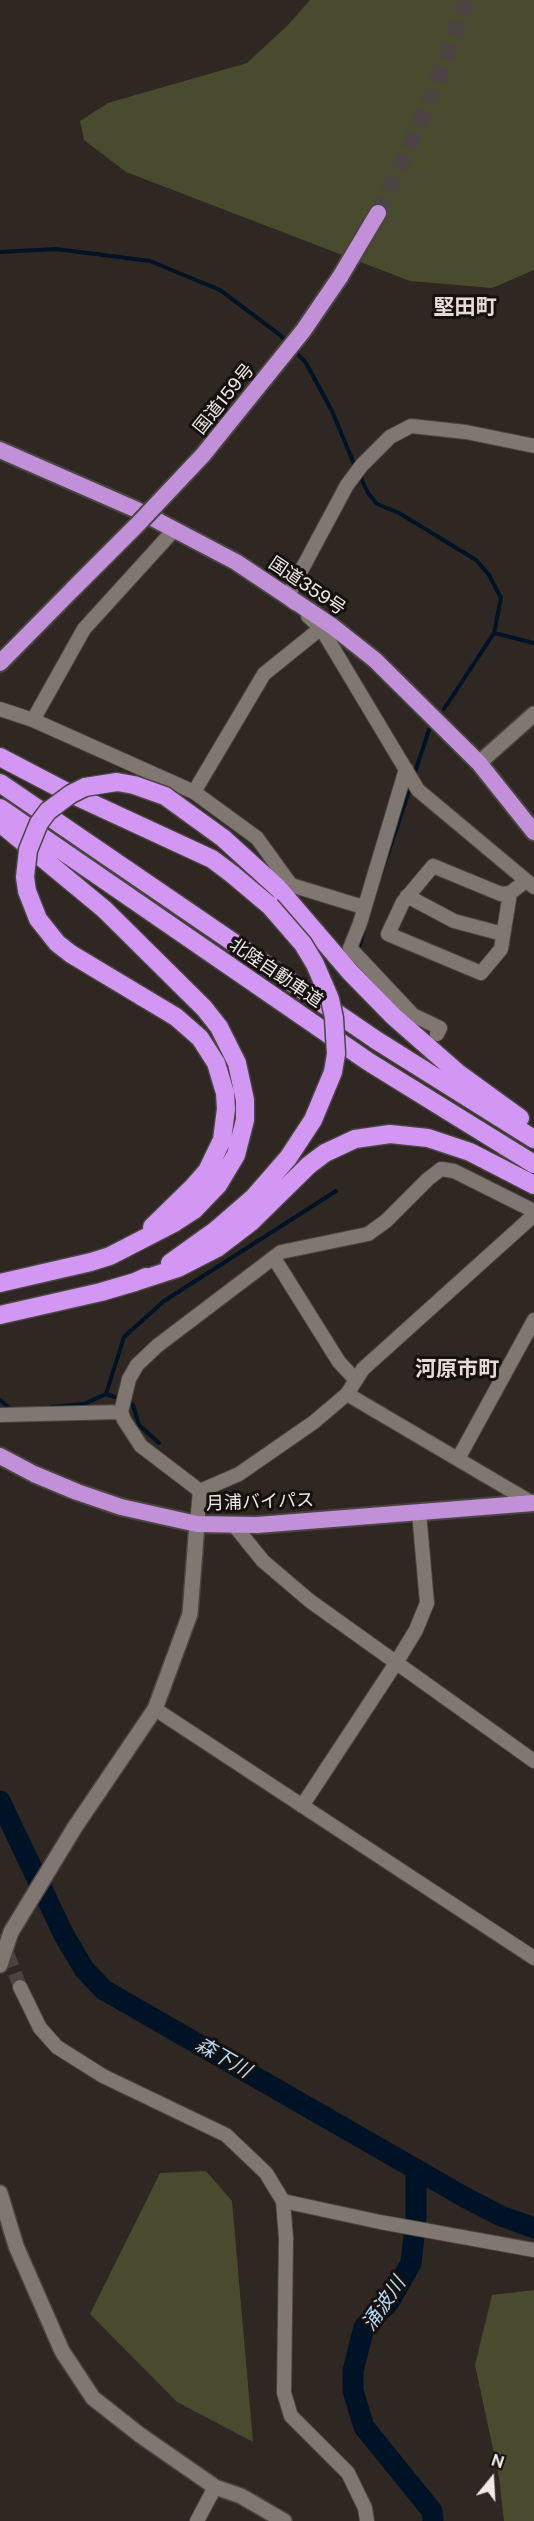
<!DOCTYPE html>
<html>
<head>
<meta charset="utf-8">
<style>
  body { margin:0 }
  #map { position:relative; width:534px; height:2521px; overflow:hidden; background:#2e2722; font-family:"Public Sans",sans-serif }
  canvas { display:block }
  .north { position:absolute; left:462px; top:2449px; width:60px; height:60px; -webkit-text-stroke:4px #14110e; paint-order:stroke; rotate:18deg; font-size:16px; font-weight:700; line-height:24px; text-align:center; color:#efeae7 }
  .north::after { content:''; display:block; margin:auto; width:21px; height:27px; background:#efeae7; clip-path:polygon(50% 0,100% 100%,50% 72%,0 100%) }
</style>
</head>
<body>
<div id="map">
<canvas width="534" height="2521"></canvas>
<div class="north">N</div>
</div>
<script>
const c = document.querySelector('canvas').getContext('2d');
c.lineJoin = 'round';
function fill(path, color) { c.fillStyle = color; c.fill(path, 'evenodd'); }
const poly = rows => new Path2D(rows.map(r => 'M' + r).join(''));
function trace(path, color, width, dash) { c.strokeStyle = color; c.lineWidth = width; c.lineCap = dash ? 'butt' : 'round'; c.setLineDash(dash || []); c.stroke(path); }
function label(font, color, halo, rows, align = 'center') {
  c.font = font + ' "Public Sans","Noto Sans JP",sans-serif'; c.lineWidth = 6; c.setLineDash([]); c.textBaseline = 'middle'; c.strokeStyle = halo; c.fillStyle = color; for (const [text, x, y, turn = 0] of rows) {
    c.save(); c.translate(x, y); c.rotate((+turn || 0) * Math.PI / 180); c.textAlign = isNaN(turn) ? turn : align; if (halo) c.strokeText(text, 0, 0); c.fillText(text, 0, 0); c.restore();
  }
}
const green = poly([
  [310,0,534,0,534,270,492,288,410,281,126,172,84,140,80,121,108,103,247,63,288,25],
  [206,2171,232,2201,253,2442,177,2402,90,2314,160,2173],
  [534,2290,534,2521,504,2521,499,2477,475,2365,492,2295]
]);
const stream = poly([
  [0,252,56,249,150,261,220,290,280,335,288,343],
  [293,349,306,363,332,411,355,466],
  [360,476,368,493,377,504,399,513,476,560,489,575,501,598,494,633,444,709],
  [494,633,534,643],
  [414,775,429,730],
  [381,874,411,785],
  [358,952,364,930],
  [106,1394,115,1397],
  [0,1400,13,1411],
  [130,1403,133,1405,139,1425,159,1443],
  [51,1407,84,1404,106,1394,124,1337,164,1301,336,1191]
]);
const river = poly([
  [0,1801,64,1935,84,1969,104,1990,466,2198,501,2216,534,2228],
  [416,2169,416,2217,411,2263,389,2302,364,2327,353,2371,353,2391,364,2427,432,2511,433,2521]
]);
const minorTunnel = poly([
  [0,1934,20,1987]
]);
const trunkTunnel = poly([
  [378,213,427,107,467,0]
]);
const minor = poly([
  [294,603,287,597,347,485,362,465,390,437,411,426,466,432,534,446],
  [308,616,321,628,418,790,534,887],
  [0,709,33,720,194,792,257,838,291,885,363,907],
  [33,720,84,629,174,530],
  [406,769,360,923,350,948,413,1015,440,1028,437,1034],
  [194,792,264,674,321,628],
  [510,893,501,894,433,866,403,902,388,934,481,973,501,949,510,893,526,881],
  [407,896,454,921,503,934],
  [274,1258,339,1362,356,1380],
  [347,1394,534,1504],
  [0,1415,121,1412],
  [458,1459,534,1320],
  [200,1491,141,1446,124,1420,121,1412,129,1379,137,1365,157,1346,281,1252,368,1234,386,1221,428,1179,441,1169,454,1171,534,1211],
  [200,1491,239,1474,314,1422,347,1394,363,1369,534,1215],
  [197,1524,200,1491],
  [233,1524,263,1561,310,1601,534,1761],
  [155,1709,534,1958],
  [302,1806,396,1663,416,1630,427,1603,419,1512],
  [20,1987,40,2028,57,2047,103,2076,226,2135,266,2173,283,2201,286,2238,284,2393,291,2416,348,2473,365,2508,367,2521],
  [283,2201,380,2222,534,2250],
  [197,2521,215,2487]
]);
const tertiary = poly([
  [0,1965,11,1932,75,1827,155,1709,190,1614,197,1524],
  [0,2193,16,2246,62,2351,93,2398,140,2435,215,2487,241,2496,284,2521]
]);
const secondary = poly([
  [479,763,534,714]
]);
const trunk = poly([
  [340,277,378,213],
  [0,450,137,510,236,562,332,626,375,660,479,763,534,832],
  [0,663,73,589],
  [0,1456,34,1474,77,1492,121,1507,197,1524,257,1525,534,1503]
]);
const motorway = poly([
  [0,757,65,791,212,859,232,874,270,906],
  [0,783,376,1040,534,1139],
  [0,808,369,1062,534,1164],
  [0,823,104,909,204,1008,219,1027,237,1063,245,1100,245,1120,236,1155,218,1185,194,1210,174,1223,110,1256,91,1262,0,1283],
  [223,838,278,888,350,972,393,1016,458,1073,520,1118],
  [141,996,176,1017,200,1038,216,1063,225,1093,226,1109,222,1140,207,1171,193,1187,152,1227],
  [170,1263,216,1230,254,1197,288,1158,313,1120],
  [135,1282,178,1268,217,1248,251,1222,309,1165,325,1153,355,1139,390,1134,428,1138,470,1152,534,1185],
  [0,1315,101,1292,135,1282,146,1277]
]);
const trunkBridge = poly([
  [73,589,137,525,203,455,303,331,340,277]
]);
const motorwayBridge = poly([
  [270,906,303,944,315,964,330,999,334,1018,336,1054,333,1072,313,1120],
  [141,996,71,954,57,943,38,919,27,891,25,877,28,850,39,823,48,811,71,794,85,787,117,782,134,785,165,796,223,838]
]);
const streetNames = [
  ["国道159号",224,399,-51],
  ["国道359号",307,586,34],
  ["北陸自動車道",276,973,34],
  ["月浦バイパス",260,1502,-2]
];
const waterNames = [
  ["森下川",223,2058,30],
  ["涌波川",384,2304,-56]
];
const quarterNames = [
  ["堅田町",465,308],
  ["河原市町",457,1370]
];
fill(green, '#494b2e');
trace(stream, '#001225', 4);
trace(river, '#001225', 21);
trace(minorTunnel, '#4b4440', 14, [14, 7]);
trace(trunkTunnel, '#4b4440', 16, [16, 8]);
trace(minor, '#4a4440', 16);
trace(tertiary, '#4a4440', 18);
trace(secondary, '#4a4440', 18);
trace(trunk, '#4a4440', 20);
trace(motorway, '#4a4440', 21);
trace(minor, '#7f7770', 14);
trace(tertiary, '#7f7770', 15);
trace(secondary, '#7f7770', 15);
trace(trunk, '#c290d9', 16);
trace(motorway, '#d297f3', 18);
trace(trunkBridge, '#4a4440', 20, []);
trace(motorwayBridge, '#4a4440', 21, []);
trace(trunkBridge, '#c290d9', 16);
trace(motorwayBridge, '#d297f3', 18);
label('18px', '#efeae7', '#14110e', streetNames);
label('italic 20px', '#b5d8f6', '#14110e', waterNames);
label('bold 21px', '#e6dcd5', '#14110e', quarterNames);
</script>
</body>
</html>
